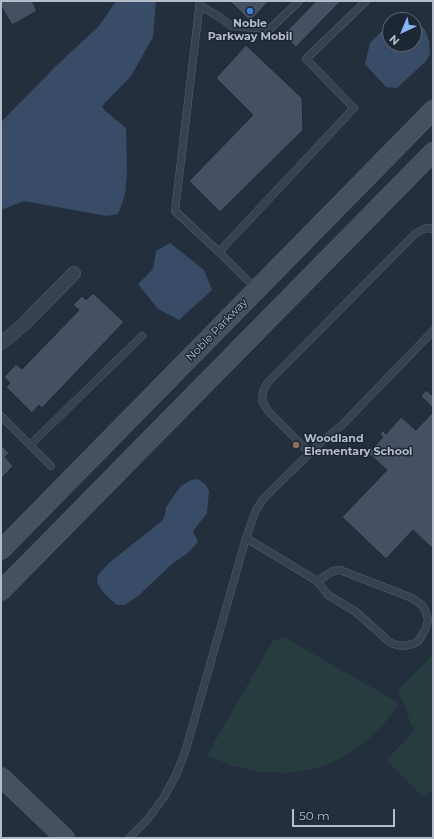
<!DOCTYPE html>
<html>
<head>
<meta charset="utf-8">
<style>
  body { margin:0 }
  #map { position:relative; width:434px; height:839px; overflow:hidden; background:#242f3e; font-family:Montserrat,sans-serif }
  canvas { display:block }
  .frame { position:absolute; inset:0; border:2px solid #b4bcc9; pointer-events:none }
  .north { position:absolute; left:382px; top:12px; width:40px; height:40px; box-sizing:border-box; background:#1d2633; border:1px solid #59626f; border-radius:50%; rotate:224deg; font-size:11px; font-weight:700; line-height:16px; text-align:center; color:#b4bcc9 }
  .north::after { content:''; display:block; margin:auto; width:14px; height:18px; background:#8ab4f8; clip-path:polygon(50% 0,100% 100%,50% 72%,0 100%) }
  .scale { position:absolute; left:292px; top:809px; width:103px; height:18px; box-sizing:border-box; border:2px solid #b4bcc9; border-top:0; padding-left:5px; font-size:12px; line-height:14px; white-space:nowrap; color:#b4bcc9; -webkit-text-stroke:3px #1d2633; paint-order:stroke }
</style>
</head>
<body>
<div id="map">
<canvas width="434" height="839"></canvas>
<div class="frame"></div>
<div class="north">N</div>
<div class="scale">50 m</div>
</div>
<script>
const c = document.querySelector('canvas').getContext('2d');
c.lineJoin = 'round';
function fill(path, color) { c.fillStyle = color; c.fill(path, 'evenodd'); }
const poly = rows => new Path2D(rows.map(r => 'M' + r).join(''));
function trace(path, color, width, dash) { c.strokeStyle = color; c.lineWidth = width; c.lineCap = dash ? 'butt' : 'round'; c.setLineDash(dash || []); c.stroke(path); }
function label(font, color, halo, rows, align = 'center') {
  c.font = font + ' Montserrat,sans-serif'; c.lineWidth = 3; c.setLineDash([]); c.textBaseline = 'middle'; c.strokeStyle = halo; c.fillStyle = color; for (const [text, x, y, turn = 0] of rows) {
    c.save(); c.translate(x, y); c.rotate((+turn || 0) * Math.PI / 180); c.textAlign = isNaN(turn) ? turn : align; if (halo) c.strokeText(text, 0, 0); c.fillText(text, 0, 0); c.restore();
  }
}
const green = poly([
  [284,637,399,703,383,725,363,744,340,759,314,769,287,773,259,772,233,766,207,755,273,641],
  [433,654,433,789,424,798,386,760,414,731,398,690]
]);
const water = poly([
  [116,1,156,1,153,37,131,76,102,106,104,110,126,128,127,173,125,195,118,214,107,216,24,201,1,210,1,122,56,66,99,26],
  [401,15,410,16,419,23,425,30,429,41,430,54,426,61,397,88,386,87,365,64,370,43,390,23,390,44,414,44,414,20,394,20],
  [170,243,204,270,212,290,179,320,158,309,138,284,153,269,156,251],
  [198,479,205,484,209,491,207,513,193,531,198,542,189,552,173,563,138,596,128,603,124,605,117,605,110,599,102,591,97,582,98,575,110,562,162,521,165,515,166,507,180,487,191,480]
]);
const building = poly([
  [1,1,32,1,37,11,12,25,1,6,1,1],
  [230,1,269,1,250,21,230,1],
  [316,1,341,1,296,47,283,35,316,1],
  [246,45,302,98,303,130,220,212,189,181,253,115,216,78,246,45],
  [93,293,124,322,42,408,39,405,32,413,6,387,10,383,4,377,16,364,22,369,79,310,73,305,82,296,86,300,93,293],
  [426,390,433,396,433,408,421,396,426,390],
  [433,412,433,549,413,530,386,559,342,517,387,470,368,453,383,437,380,434,383,431,386,434,401,417,416,430,433,412],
  [1,445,9,453,5,457,13,466,1,479,1,445]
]);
const lane = poly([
  [200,1,175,211,219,252],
  [199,5,221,18,231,26,270,29,299,1],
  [256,289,219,252,354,108,306,59,366,1],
  [1,416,51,466],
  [30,445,142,336],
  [310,453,268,411,262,401,263,391,268,382,416,233,426,228,433,229],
  [246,538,317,581,328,595,356,612,386,639,391,643,397,645,403,646,413,644,418,641,421,637,426,628,428,619,425,610,422,605,412,598,340,570,333,571,317,581],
  [129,838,148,819,164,797,177,773,186,749,246,538,256,510,264,498,319,444,342,425,433,331]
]);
const street = poly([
  [1,343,10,336,25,323,74,273]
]);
const secondary = poly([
  [1,550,433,110],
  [1,591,433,152],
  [1,777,65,838]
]);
const markers = [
  [250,11,4,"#3f7fe0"],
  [296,445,4,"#8d6e63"]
];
const poiNames = [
  ["Noble",250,24],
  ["Parkway Mobil",250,37],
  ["Woodland",304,439,"left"],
  ["Elementary School",304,452,"left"]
];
const streetNames = [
  ["Noble Parkway",217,330,-46]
];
fill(green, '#263c3f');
fill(water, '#394c67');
fill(building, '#455162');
trace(building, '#1f2835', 1);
trace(lane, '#565f6c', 8);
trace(street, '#565f6c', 14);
trace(secondary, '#565f6c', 20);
trace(lane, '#38414e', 7);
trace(street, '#38414e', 13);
trace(secondary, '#465061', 19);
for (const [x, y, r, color] of markers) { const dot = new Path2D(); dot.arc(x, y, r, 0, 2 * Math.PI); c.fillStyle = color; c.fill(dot); trace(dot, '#1d2633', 1.5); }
label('bold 11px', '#b4bcc9', '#1d2633', poiNames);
label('11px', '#b4bcc9', '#1d2633', streetNames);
</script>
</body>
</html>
